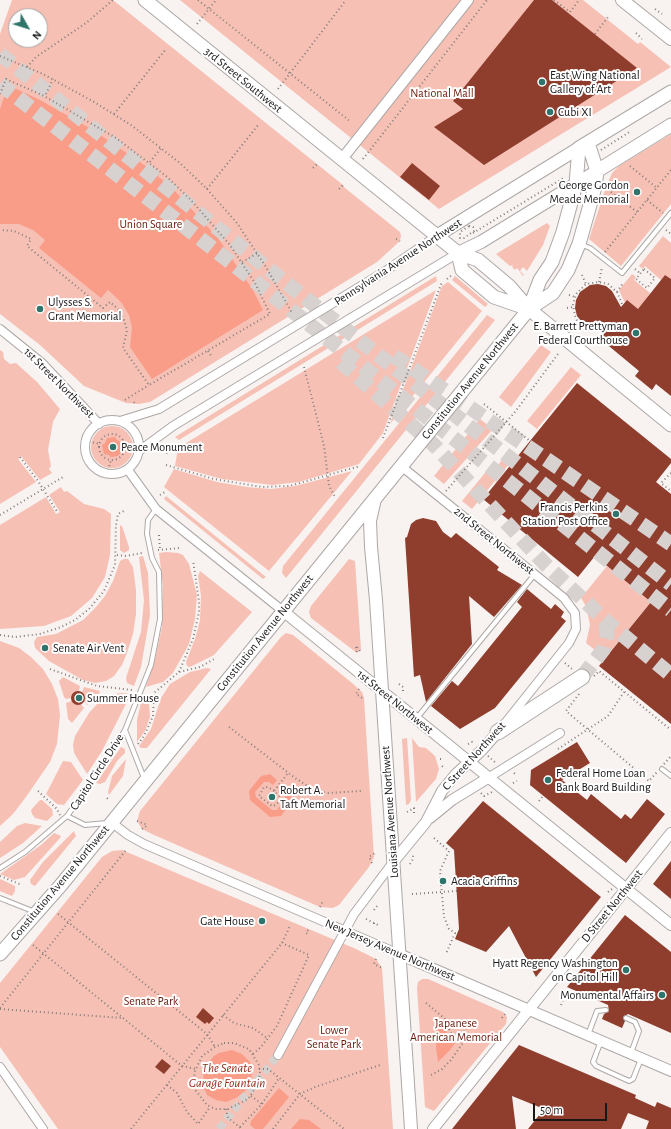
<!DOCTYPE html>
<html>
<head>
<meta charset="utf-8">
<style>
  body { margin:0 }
  #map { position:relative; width:671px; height:1129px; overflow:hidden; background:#f8f2f0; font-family:"Alegreya Sans",sans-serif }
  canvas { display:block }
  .north { position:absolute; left:8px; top:8px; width:40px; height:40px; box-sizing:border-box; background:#fff; border:1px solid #a3a2a2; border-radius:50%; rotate:129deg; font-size:11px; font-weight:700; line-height:16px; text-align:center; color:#1a1717 }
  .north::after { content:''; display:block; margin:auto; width:14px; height:18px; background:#2e746a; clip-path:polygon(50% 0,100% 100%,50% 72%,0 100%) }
  .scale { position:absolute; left:533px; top:1103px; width:74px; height:18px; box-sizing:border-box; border:2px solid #1a1717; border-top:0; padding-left:5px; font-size:12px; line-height:14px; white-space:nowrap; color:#1a1717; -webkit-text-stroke:3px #fff; paint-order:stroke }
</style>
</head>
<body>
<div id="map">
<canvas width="671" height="1129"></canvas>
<div class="north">N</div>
<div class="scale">50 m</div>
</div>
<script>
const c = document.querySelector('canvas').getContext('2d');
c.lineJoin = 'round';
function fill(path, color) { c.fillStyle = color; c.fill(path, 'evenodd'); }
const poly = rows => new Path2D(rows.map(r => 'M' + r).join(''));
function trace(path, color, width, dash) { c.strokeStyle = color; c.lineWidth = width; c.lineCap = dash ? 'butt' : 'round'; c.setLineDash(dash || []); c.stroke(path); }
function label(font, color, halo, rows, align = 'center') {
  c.font = font + ' "Alegreya Sans",sans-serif'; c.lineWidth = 4; c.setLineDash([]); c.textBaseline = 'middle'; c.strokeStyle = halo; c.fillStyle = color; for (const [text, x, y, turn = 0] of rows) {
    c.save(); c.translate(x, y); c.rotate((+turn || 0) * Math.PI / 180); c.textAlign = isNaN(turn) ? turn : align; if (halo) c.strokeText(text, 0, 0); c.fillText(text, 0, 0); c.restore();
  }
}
const green = poly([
  [12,0,113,0,343,185,345,188,400,232,401,236,400,241,377,262,150,402,139,404,126,403,84,386,40,345,0,314,0,34],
  [16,16,40,16,40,40,16,40],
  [180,0,583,0,638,44,640,42,671,67,439,209],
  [671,134,671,204,621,266,589,239,606,187,612,173,619,166],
  [547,223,550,226,543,245,527,271,523,267,520,271,524,275,523,276,517,268,515,270,512,267,513,265,510,266,496,254],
  [663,236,671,243,671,279,665,275,661,280,645,266,643,269,639,266],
  [632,274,636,277,634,280,650,293,647,298,649,300,640,311,624,301,619,290],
  [436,276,437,281,179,440,175,437],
  [455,276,488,304,485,307,452,280],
  [448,282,482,311,390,424,442,286],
  [436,290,383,433,359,464,299,482,272,485,222,479,175,466,178,448],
  [487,315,495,320,286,578,282,573,283,566],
  [541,345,551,352,511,407,499,397],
  [0,350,3,352,4,359,10,364,16,363,37,382,60,409,53,422,48,450,51,466,49,469,52,473,40,480,21,456,18,459,36,482,0,504],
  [571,367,581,375,537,429,527,421],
  [480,419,493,429,444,484,434,476],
  '91 447a21 21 0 1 1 42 0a21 21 0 1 1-42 0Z',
  [503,459,509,464,472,509,462,501,494,462,498,465],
  [174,469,217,482,247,487,271,489,295,486,352,471,269,571,164,487],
  [61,487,64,492,67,491,84,504,104,509,111,514,110,555,105,577,92,598,71,616,44,626,0,629,0,525,46,497,56,514,60,512,49,495],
  [166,496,266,577,263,579,164,499],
  [120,525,122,526,129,547,129,550,124,553,120,550],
  [166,552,178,553,183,555,189,564,197,595,195,619,189,644,173,673,163,682,146,687,155,659,162,627,163,586,159,553],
  [143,556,148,573,150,615,141,667,134,686,127,683,126,678,141,632,144,600,139,557],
  [124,559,128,559,133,567,136,590,136,614,133,634,127,653,122,665,114,676,106,681,95,683,83,680,49,661,35,648,34,642,37,637,56,634,83,620,96,607,105,596,113,581,120,561],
  [349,559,355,561,361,649,357,653,311,618,309,612,311,606],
  [607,566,651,602,605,658,586,643,590,625,586,606,581,598],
  [200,571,252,612,214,655,190,667,187,666,186,662,195,639,200,620,201,596,198,576],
  [286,633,293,635,352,683,362,692,364,698,374,857,369,867,339,905,333,908,320,907,154,835,142,829,137,821,140,811,281,637],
  [0,641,19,648,31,657,43,669,52,684,58,699,60,715,57,744,50,762,26,797,13,814,0,826],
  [207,668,211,669,147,748,141,748,139,746,151,729,161,698,170,684,190,672],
  [63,677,80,686,79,691,82,692,84,687,100,691,99,694,87,705,84,701,81,704,84,708,72,723,68,719,66,703,72,701,71,698,66,699,64,697,59,681],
  [120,693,131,694,102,751,87,774,74,753,73,745,75,736,89,713,99,702,111,695],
  [143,694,149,703,150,717,145,731,137,742,137,720],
  [407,738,411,800,409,804,406,805,402,739],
  [412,738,419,747,426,748,435,756,439,769,436,779,416,802],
  [121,747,125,749,125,753,117,761,105,782,100,784,96,783],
  [126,759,123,776,109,795,108,792,112,776],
  [63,761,71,762,83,780,64,805,57,804,46,794],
  [40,800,42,800,52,809,53,815,47,821,35,818,32,814,31,810],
  [25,823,42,826,23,843,0,858,0,842,17,826],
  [74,831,76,836,35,886,31,884,30,880,43,862],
  [54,833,61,836,60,838,25,877,14,880,0,874,41,845],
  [122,850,356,949,376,959,382,968,393,1129,58,1129,0,1047,0,983,102,857,112,851],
  [0,879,15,886,15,891,12,896,0,891],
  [422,979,428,979,503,1012,507,1017,506,1024,434,1111,425,1107,417,988,418,982]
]);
const water = poly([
  [8,85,40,100,93,130,147,167,172,188,218,238,253,290,263,310,152,379,130,347,132,328,129,315,121,302,108,290,101,298,39,248,45,240,33,230,19,224,0,224,0,109],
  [115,437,117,440,122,442,123,450,118,456,110,457,109,455,104,454,102,445,105,443,107,438],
  [270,774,277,780,273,785,269,782,264,782,255,792,256,797,272,810,277,810,285,799,285,794,280,790,284,786,290,791,292,801,281,816,270,817,250,800,249,791,261,776],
  [444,1027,450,1038,457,1040,450,1050,438,1062,436,1047,437,1030],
  [232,1050,242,1054,250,1062,252,1074,251,1080,245,1091,236,1098,226,1102,216,1100,207,1095,203,1086,204,1068,214,1056,219,1053],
  [279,1088,289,1097,263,1129,255,1129,250,1125,251,1121],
  [300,1119,309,1120,321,1129,291,1129]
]);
const building = poly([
  [534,0,552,0,637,68,484,165,434,127,463,109,453,101],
  [412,163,440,186,429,200,400,177],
  [665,275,671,279,671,396,656,384,652,390,635,376,639,371,598,337,603,330,589,327,582,322,577,316,575,308,576,300,580,292,590,285,598,284,606,286,612,291,621,307,627,300,638,309],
  [577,383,671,459,671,463,656,482,671,494,671,724,599,666,651,602,595,556,578,577,483,499],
  [423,518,436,521,443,532,451,538,456,533,499,567,497,570,522,585,494,617,469,596,472,644,426,702,420,675,414,677,405,538,407,537,411,524,416,520],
  [527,589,551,609,555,604,564,612,561,617,566,621,495,708,460,729,431,706,452,681,458,686,522,607,517,602],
  '71 698a7 7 0 1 1 14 0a7 7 0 1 1-14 0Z',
  [577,742,590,763,562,780,587,800,591,794,621,819,625,814,631,819,647,799,665,814,626,863,530,785,531,770],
  [483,801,601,897,536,977,509,926,486,952,455,939,459,929,454,850,446,843],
  [671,861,671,899,653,884],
  [625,915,671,952,671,1033,628,1014,623,1017,625,1021,622,1028,602,1019,604,1014,609,1011,608,1005,567,987],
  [203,1008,214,1018,209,1024,207,1022,205,1024,196,1017],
  [519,1045,636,1095,635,1098,655,1107,657,1102,671,1108,671,1129,646,1129,649,1121,628,1113,621,1129,528,1129,544,1109,512,1096,516,1129,452,1129],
  [162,1059,171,1066,164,1074,155,1067]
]);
const minorTunnel = poly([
  [219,1129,278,1055]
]);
const motorwayTunnel = poly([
  [0,54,281,279,671,584],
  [0,84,224,257,671,610],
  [394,356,671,544],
  [341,362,434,445,546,565,606,621,671,675],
  [582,677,603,650,607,635,606,621]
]);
const path = poly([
  [198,0,351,122],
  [554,0,570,12,579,0],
  [655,9,662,14],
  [197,24,216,0],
  [636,33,642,39],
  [595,34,608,17],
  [0,56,43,74,94,102,131,125,180,163,207,189,237,223,266,267,292,313],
  [27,67,36,57,86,23,113,0],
  [278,89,346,0],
  [0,94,6,79,44,96,116,138,166,176,190,199,230,245,255,283,270,314,149,385,123,348,127,330,124,320,118,309,110,302,103,308,27,246,31,239,14,231,0,230],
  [46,94,53,79],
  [114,114,166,49],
  [601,150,631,131],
  [363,159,487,0],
  [150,162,161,148],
  [630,166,657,188],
  [313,168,317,164],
  [207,189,259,124],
  [339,189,343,185],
  [611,192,637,212],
  [647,200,663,213],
  [469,226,473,227,474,231,464,238,460,238,460,232,469,226],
  [666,230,671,234],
  [473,233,565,177],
  [396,239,400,241],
  [605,252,671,170],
  [242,262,258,253],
  [635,269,641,274],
  [644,269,655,278,647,288,636,279,644,269],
  [582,275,586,284],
  [447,279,452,275],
  [599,282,602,267],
  [617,292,623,283],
  [569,295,575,297],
  [567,308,573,307],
  [580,328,575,316,573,305,576,294,586,284,599,282,608,284,617,292,622,304],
  [208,351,212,357],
  [304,367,324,446,329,486,335,497],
  [125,400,149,385],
  [134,402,135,404],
  [484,404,530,441],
  '99 447a13 13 0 1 1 26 0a13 13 0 1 1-26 0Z',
  [383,438,442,282],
  [85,441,100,444],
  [163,451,169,454],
  [20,457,38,481,58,513],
  [166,465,214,479,262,487,289,486,360,466],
  [671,473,661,483,671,491],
  [107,474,111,460],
  [446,491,515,412,558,354],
  [160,495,165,492],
  [0,515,63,477],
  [159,535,160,550],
  [158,550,180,548],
  [117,555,126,556,142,553],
  [0,635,15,637,40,634,61,627,75,620,89,609,104,591,115,565,116,525,118,514,124,511],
  [356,647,357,653],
  [357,647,360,651],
  [565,663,572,669],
  [50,669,97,686,132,690],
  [179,672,193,639,199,612,199,601,193,560],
  [594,676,599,671,671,730],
  [399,684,403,687,403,691],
  [359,689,356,694,364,699],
  [579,694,566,711,649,781,657,772],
  [229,727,295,778,314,790,327,793,361,791],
  [138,744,144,736,153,716,154,693,179,672,200,667,216,658],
  [468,744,472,742,474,744],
  [558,749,608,716,624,692],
  [488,756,496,763],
  [440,759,441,759],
  [664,764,671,756],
  [442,766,443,767],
  [514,773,517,775],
  [513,783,517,781],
  [38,791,57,809,60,815],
  [274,791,268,787,264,787,259,796,272,806,276,805,280,800,279,796,274,791,288,773],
  [481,793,484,796,492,792],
  [107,798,108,799],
  [539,801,543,796],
  [407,812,414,808,414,813],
  [137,821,148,825],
  [142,829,148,825],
  [434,838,449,851,440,871,444,917,449,929,455,933,446,954],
  [372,863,369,857,375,853],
  [410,864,413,859,413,853],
  [0,876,22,885],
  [608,892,612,889],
  [412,894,457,891],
  [320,907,323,901],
  [374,910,378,905],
  [58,914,207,1034,215,1047],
  [366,919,378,925],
  [374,923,374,927],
  [308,930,306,933,308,934],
  [33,945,182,1066,196,1069],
  [376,959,374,964,382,968],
  [426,1003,450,1023],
  [561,1005,563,1001],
  [0,1008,126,850],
  [0,1009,122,1018],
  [223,1015,234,1023,253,1028,267,1038],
  [502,1018,505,1014],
  '449 1028a8 8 0 1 1 16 0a8 8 0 1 1-16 0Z',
  [224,1043,234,1043,249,1049,259,1065,260,1073,258,1084,248,1099,228,1109,215,1109,207,1105,196,1091,194,1080,195,1071,202,1056,215,1047,224,1043],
  [253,1054,261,1047,277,1026,309,955,282,943],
  [259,1069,268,1069,344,1129],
  [431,1075,442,1069,451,1060,462,1044,466,1029],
  [167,1085,177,1093,187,1112,198,1124,210,1107],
  [251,1096,262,1104],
  [226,1109,228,1118,242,1129],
  [240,1127,262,1104,279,1078],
  [131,1129,282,943,290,926],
  [273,1129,300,1094,315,1087,380,1065]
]);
const service = poly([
  [582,245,590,248,622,273,671,213],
  [416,719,535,574],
  [125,730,144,778],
  [662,769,671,776],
  [67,816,85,825,107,823],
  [0,868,25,852,67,816,108,759,125,730,151,665,160,619,159,572,152,558,147,534,148,520,156,509],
  [0,898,35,912],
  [626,1018,635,1022,639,1031,631,1053],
  [588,1035,597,1011,606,1010],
  [601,1041,593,1062,596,1066,629,1081,633,1079,641,1059]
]);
const minor = poly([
  [0,329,42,363,99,424],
  '85 447a27 27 0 1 1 54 0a27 27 0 1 1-54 0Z',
  [120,421,159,409,384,272,438,235],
  [139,451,173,426,458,253],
  [401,466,564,598,575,613,576,629,569,643,506,722],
  [128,470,156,509,283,611],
  [488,778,560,733],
  [111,822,128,835,144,844,399,954],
  [278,1055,354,914,394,861],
  [0,1067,43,1129]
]);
const tertiary = poly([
  [342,159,468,0],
  [283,611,671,925],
  [430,818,452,800,488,778],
  [394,861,426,822,442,791,455,775,482,750,498,732],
  [399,954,671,1071],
  [433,1129,671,833]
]);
const secondary = poly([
  [622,0,671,39],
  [438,235,579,148],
  [458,253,481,242,597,171],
  [375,499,370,521,371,547,376,600,411,1129]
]);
const primary = poly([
  [145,0,458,253,478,260,509,286,529,309,671,425],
  [597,171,671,125],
  [458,253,462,270,494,297,529,309],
  [529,309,553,293,568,270,579,244,595,187,597,171,588,143],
  [0,954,61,885,529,309,540,280,552,262,563,232,576,184,579,148,671,92]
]);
const motorway = poly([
  [498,732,582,677]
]);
const markers = [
  [542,82,4,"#2e746a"],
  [550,112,4,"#2e746a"],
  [637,192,4,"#2e746a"],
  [40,309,4,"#2e746a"],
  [636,333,4,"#2e746a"],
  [113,447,4,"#2e746a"],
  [616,514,4,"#2e746a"],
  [45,648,4,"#2e746a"],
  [79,698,4,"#2e746a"],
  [548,780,4,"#2e746a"],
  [272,797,4,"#2e746a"],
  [443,881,4,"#2e746a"],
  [262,921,4,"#2e746a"],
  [626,970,4,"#2e746a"],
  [662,995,4,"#2e746a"]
];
const poiNames = [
  ["East Wing National",550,75],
  ["Gallery of Art",550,89],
  ["Cubi XI",558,112],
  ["George Gordon",629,185,"right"],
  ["Meade Memorial",629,199,"right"],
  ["Ulysses S.",48,302],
  ["Grant Memorial",48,316],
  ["E. Barrett Prettyman",628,326,"right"],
  ["Federal Courthouse",628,340,"right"],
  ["Peace Monument",121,447],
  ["Francis Perkins",608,507,"right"],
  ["Station Post Office",608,521,"right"],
  ["Senate Air Vent",53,648],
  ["Summer House",87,698],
  ["Federal Home Loan",556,773],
  ["Bank Board Building",556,787],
  ["Robert A.",280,790],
  ["Taft Memorial",280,804],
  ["Acacia Griffins",451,881],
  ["Gate House",254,921,"right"],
  ["Hyatt Regency Washington",618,963,"right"],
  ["on Capitol Hill",618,977,"right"],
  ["Monumental Affairs",654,995,"right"]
];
const streetNames = [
  ["3rd Street Southwest",243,80,39],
  ["Pennsylvania Avenue Northwest",398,262,-33],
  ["Constitution Avenue Northwest",470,381,-51],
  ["1st Street Northwest",59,383,45],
  ["2nd Street Northwest",494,541,39],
  ["Constitution Avenue Northwest",265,633,-51],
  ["1st Street Northwest",395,702,39],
  ["C Street Northwest",474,756,-48],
  ["Capitol Circle Drive",97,772,-57],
  ["Louisiana Avenue Northwest",390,812,-94],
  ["Constitution Avenue Northwest",60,883,-50],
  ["D Street Northwest",612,906,-51],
  ["New Jersey Avenue Northwest",390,950,23]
];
const parkNames = [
  ["National Mall",442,93],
  ["Union Square",151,224],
  ["Senate Park",151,1001],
  ["Japanese",456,1023],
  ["American Memorial",456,1037],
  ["Lower",334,1030],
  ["Senate Park",334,1044]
];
const waterNames = [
  ["The Senate",227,1068],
  ["Garage Fountain",227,1083]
];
fill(green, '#f7c0b4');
fill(water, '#f99d89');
fill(building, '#8f3e2e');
trace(minorTunnel, '#d7d1cf', 8, [8, 4]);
trace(motorwayTunnel, '#d7d1cf', 15, [15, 8]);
trace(service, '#ada8a6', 6);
trace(minor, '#ada8a6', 10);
trace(tertiary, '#ada8a6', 12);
trace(secondary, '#ada8a6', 14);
trace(primary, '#ada8a6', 15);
trace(motorway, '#ada8a6', 17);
trace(path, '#837e7d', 2, [1, 3]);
trace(service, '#fff', 4);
trace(minor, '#fff', 8);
trace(tertiary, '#fff', 10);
trace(secondary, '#fff', 12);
trace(primary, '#fff', 13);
trace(motorway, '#fff', 15);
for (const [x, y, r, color] of markers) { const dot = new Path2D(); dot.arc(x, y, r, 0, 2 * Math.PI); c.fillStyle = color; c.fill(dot); trace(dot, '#fff', 1.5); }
label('12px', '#1a1717', '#fff', poiNames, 'left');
label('12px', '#1a1717', '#fff', streetNames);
label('12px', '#681809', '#fff', parkNames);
label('italic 13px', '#972d1a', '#fff', waterNames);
</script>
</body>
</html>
